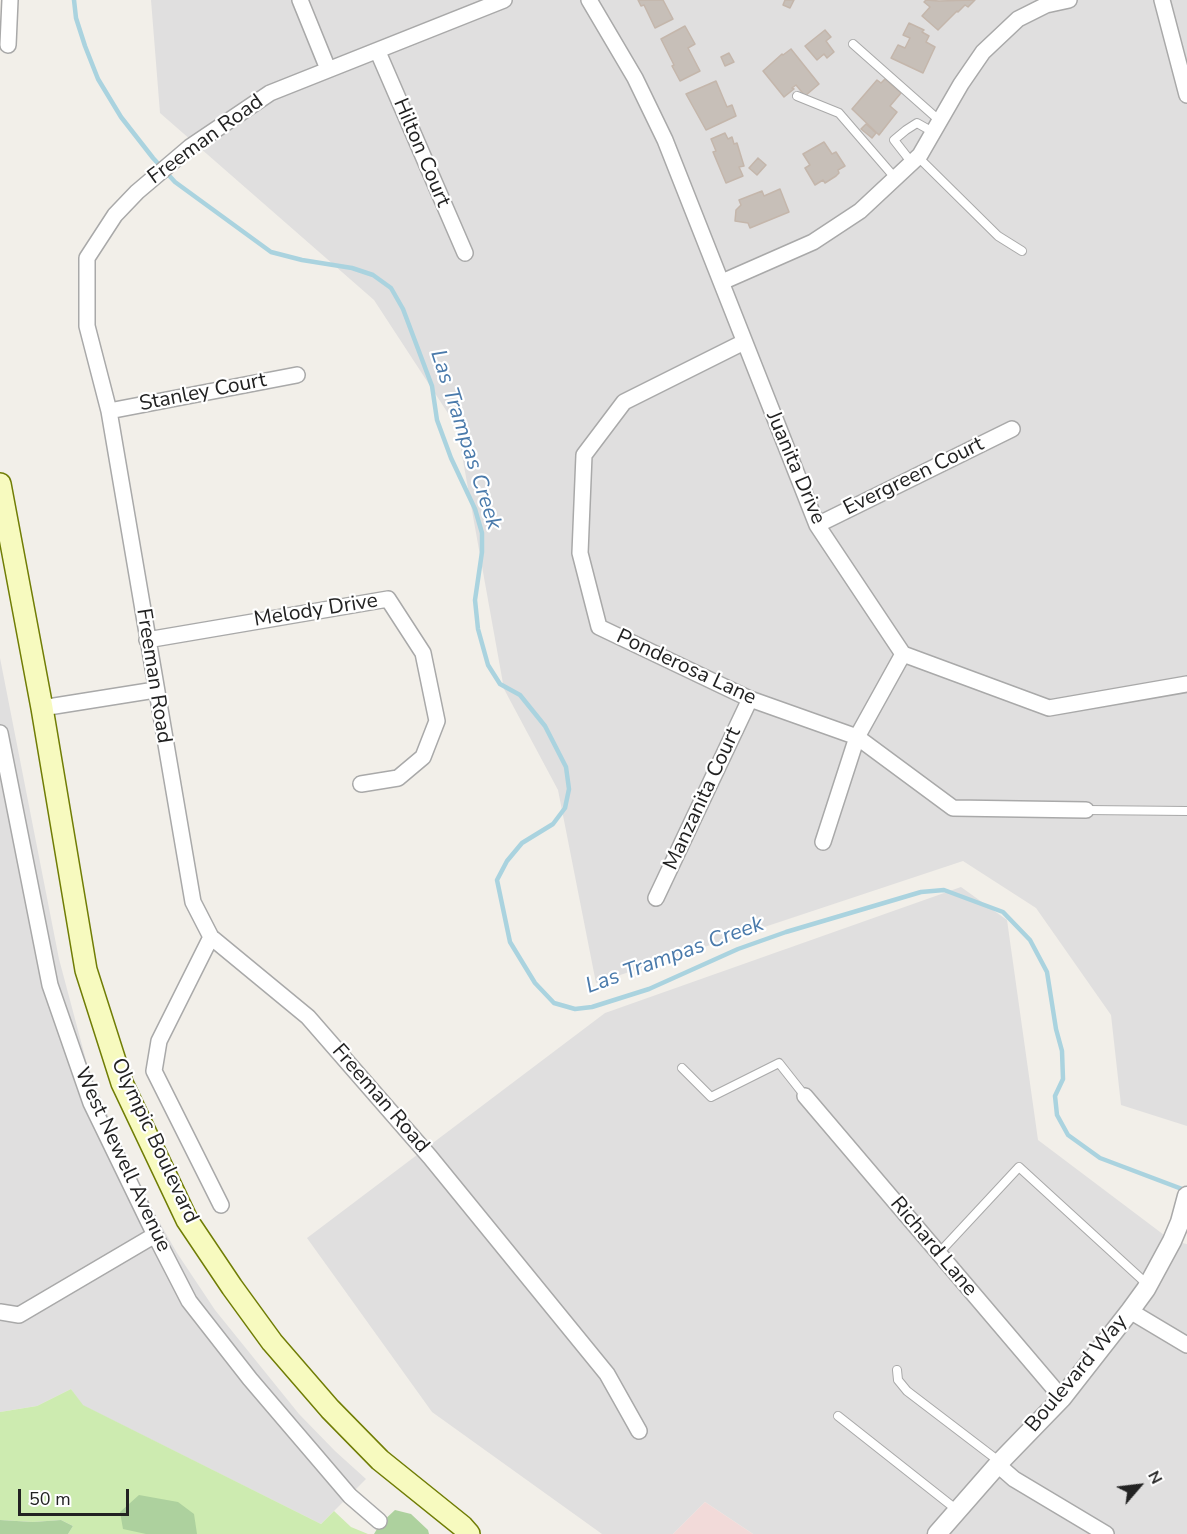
<!DOCTYPE html>
<html>
<head>
<meta charset="utf-8">
<style>
  body { margin:0 }
  #map { position:relative; width:1187px; height:1534px; overflow:hidden; background:#f2efe9; font-family:"Nunito Sans",sans-serif }
  canvas { display:block }
  .north { position:absolute; left:1109px; top:1456px; width:60px; height:60px; -webkit-text-stroke:4px #fff; paint-order:stroke; rotate:62deg; font-size:16px; font-weight:700; line-height:24px; text-align:center; color:#222 }
  .north::after { content:''; display:block; margin:auto; width:21px; height:27px; background:#222; clip-path:polygon(50% 0,100% 100%,50% 72%,0 100%) }
  .scale { position:absolute; left:18px; top:1489px; width:111px; height:27px; box-sizing:border-box; border:3px solid #222; border-top:0; padding-left:8px; font-size:18px; line-height:21px; white-space:nowrap; color:#222; -webkit-text-stroke:4px #fff; paint-order:stroke }
</style>
</head>
<body>
<div id="map">
<canvas width="1187" height="1534"></canvas>
<div class="north">N</div>
<div class="scale">50 m</div>
</div>
<script>
const c = document.querySelector('canvas').getContext('2d');
c.lineJoin = 'round';
function fill(path, color) { c.fillStyle = color; c.fill(path, 'evenodd'); }
const poly = rows => new Path2D(rows.map(r => 'M' + r).join(''));
function trace(path, color, width, dash) { c.strokeStyle = color; c.lineWidth = width; c.lineCap = dash ? 'butt' : 'round'; c.setLineDash(dash || []); c.stroke(path); }
function label(font, color, halo, rows, align = 'center') {
  c.font = font + ' "Nunito Sans",sans-serif'; c.lineWidth = 4.5; c.setLineDash([]); c.textBaseline = 'middle'; c.strokeStyle = halo; c.fillStyle = color; for (const [text, x, y, turn = 0] of rows) {
    c.save(); c.translate(x, y); c.rotate((+turn || 0) * Math.PI / 180); c.textAlign = isNaN(turn) ? turn : align; if (halo) c.strokeText(text, 0, 0); c.fillText(text, 0, 0); c.restore();
  }
}
const residential = poly([
  [151,0,1187,0,1187,1126,1121,1105,1111,1015,1036,908,963,861,596,983,558,790,504,689,457,427,374,300,160,113],
  [0,658,59,959,87,1064,109,1118,145,1197,177,1253,215,1310,299,1414,335,1451,366,1479,321,1524,82,1405,71,1389,37,1406,0,1412],
  [961,887,1007,920,1038,1140,1172,1241,1187,1244,1187,1534,753,1534,705,1502,673,1534,602,1534,432,1412,307,1238,605,1013]
]);
const commercial = poly([
  [705,1502,753,1534,673,1534]
]);
const grass = poly([
  [71,1389,83,1405,321,1524,334,1511,351,1527,368,1534,68,1534,73,1526,61,1520,33,1522,0,1520,0,1412,37,1406]
]);
const forest = poly([
  [139,1495,178,1502,194,1514,197,1534,146,1534,123,1529,120,1512],
  [395,1510,411,1514,428,1530,429,1534,374,1534,380,1524],
  [0,1520,33,1522,61,1520,73,1526,68,1534,0,1534]
]);
const stream = poly([
  [74,0,76,18,85,46,98,79,121,117,153,158,175,182,271,252,302,260,352,268,373,275,391,288,403,309,432,386,437,420,451,458,475,509,482,533,482,552,475,600,478,629,488,665,500,684,520,695,545,726,566,767,569,789,565,808,553,824,522,843,507,861,497,880,510,942,535,983,554,1003,575,1009,592,1007,649,989,738,949,786,932,921,892,944,890,1003,912,1030,940,1047,972,1056,1029,1062,1051,1063,1079,1055,1096,1057,1115,1068,1135,1100,1158,1187,1191]
]);
const building = poly([
  [638,0,663,0,673,19,655,28,644,5,641,6,638,0],
  [785,0,794,0,790,8,783,5,785,0],
  [926,0,939,1,975,0,968,7,965,5,958,12,957,11,938,30,922,16,930,7,924,2,926,0],
  [909,23,924,30,922,32,929,36,926,42,935,47,923,73,891,58,898,45,905,48,910,38,903,35,909,23],
  [685,26,695,44,688,48,700,71,680,81,672,66,674,65,661,39,685,26],
  [825,30,831,37,826,41,834,52,827,58,824,54,817,60,805,46,825,30],
  [791,49,819,84,805,96,796,85,792,88,794,89,784,97,763,71,782,54,783,55,791,49],
  [729,53,734,62,725,66,721,57,729,53],
  [885,79,901,93,890,106,897,112,879,135,852,109,877,80,881,83,885,79],
  [716,81,727,107,732,105,736,116,706,130,686,94,716,81],
  [866,124,876,133,872,138,861,129,866,124],
  [725,133,728,139,732,137,734,144,737,143,744,166,739,167,743,176,726,183,713,152,716,151,711,139,725,133],
  [824,142,832,154,836,152,845,166,838,170,839,173,836,176,825,183,823,180,815,185,805,168,810,165,803,154,824,142],
  [758,158,766,165,757,175,749,168,758,158],
  [780,189,789,212,750,228,748,223,735,221,736,210,741,205,739,200,762,191,764,196,780,189]
]);
const service = poly([
  [853,44,940,121],
  [797,96,839,113,896,179],
  [918,157,998,236,1022,251],
  [912,163,894,140,906,130,917,123,933,132],
  [1086,810,1187,811],
  [682,1068,711,1097,779,1063,805,1096],
  [939,1253,1019,1167,1148,1285],
  [897,1370,898,1380,907,1391,1000,1462],
  [838,1416,957,1510]
]);
const minor = poly([
  [300,0,328,69],
  [504,0,270,93,190,147,137,192,115,215,87,258,87,326,109,411,193,902,211,937,308,1017,430,1157,607,1374,639,1431],
  [589,0,635,78,665,140,817,525,903,654,1049,708,1187,684],
  [1162,0,1187,95],
  [8,45,10,0],
  [378,52,465,253],
  [722,282,813,242,860,211,920,155,961,84,983,52,1018,19,1046,5,1069,0],
  [744,342,624,402,584,455,580,553,599,627,750,699,857,737,953,808,1086,810],
  [109,411,297,375],
  [817,525,1012,429],
  [147,640,388,599,423,653,437,721,423,757,398,778,361,784],
  [42,708,155,690],
  [0,733,50,985,91,1103,155,1235,189,1301,250,1379,350,1496,379,1521],
  [823,842,857,737,903,654],
  [656,898,750,699],
  [211,937,159,1041,154,1071,221,1205],
  [805,1096,1062,1398],
  [1130,1311,1187,1345],
  [0,1312,19,1315,155,1235],
  [998,1465,1014,1479,1106,1534]
]);
const tertiary = poly([
  [937,1534,1000,1462,1062,1398,1130,1311,1146,1289,1172,1241,1180,1222,1187,1196]
]);
const secondary = poly([
  [0,484,42,708,86,970,122,1083,187,1220,232,1287,272,1342,330,1409,380,1460,462,1526,469,1534]
]);
const streetNames = [
  ["Freeman Road",206,140,-36],
  ["Hilton Court",421,153,67],
  ["Stanley Court",203,393,-11],
  ["Juanita Drive",795,468,67],
  ["Evergreen Court",914,477,-26],
  ["Melody Drive",316,611,-9],
  ["Ponderosa Lane",686,668,25],
  ["Freeman Road",153,676,81],
  ["Manzanita Court",703,799,-65],
  ["Freeman Road",380,1099,49],
  ["Olympic Boulevard",154,1141,65],
  ["West Newell Avenue",122,1160,65],
  ["Richard Lane",933,1247,50],
  ["Boulevard Way",1077,1374,-50]
];
const waterNames = [
  ["Las Trampas Creek",465,440,72],
  ["Las Trampas Creek",675,956,-20]
];
fill(residential, '#e0dfdf');
fill(commercial, '#f2dad9');
fill(grass, '#cdebb0');
fill(forest, '#add19e');
trace(stream, '#aad3df', 4.5);
fill(building, '#c7bfb8');
trace(building, '#c4b6ab', 1.5);
trace(service, '#a9a9a9', 10);
trace(minor, '#a9a9a9', 18);
trace(tertiary, '#a9a9a9', 21);
trace(secondary, '#707d05', 24);
trace(service, '#fff', 8);
trace(minor, '#fff', 15);
trace(tertiary, '#fff', 18);
trace(secondary, '#f7fabf', 21);
label('21px', '#222', '#fff', streetNames);
label('italic 22px', '#4a7aab', '#fff', waterNames);
</script>
</body>
</html>
